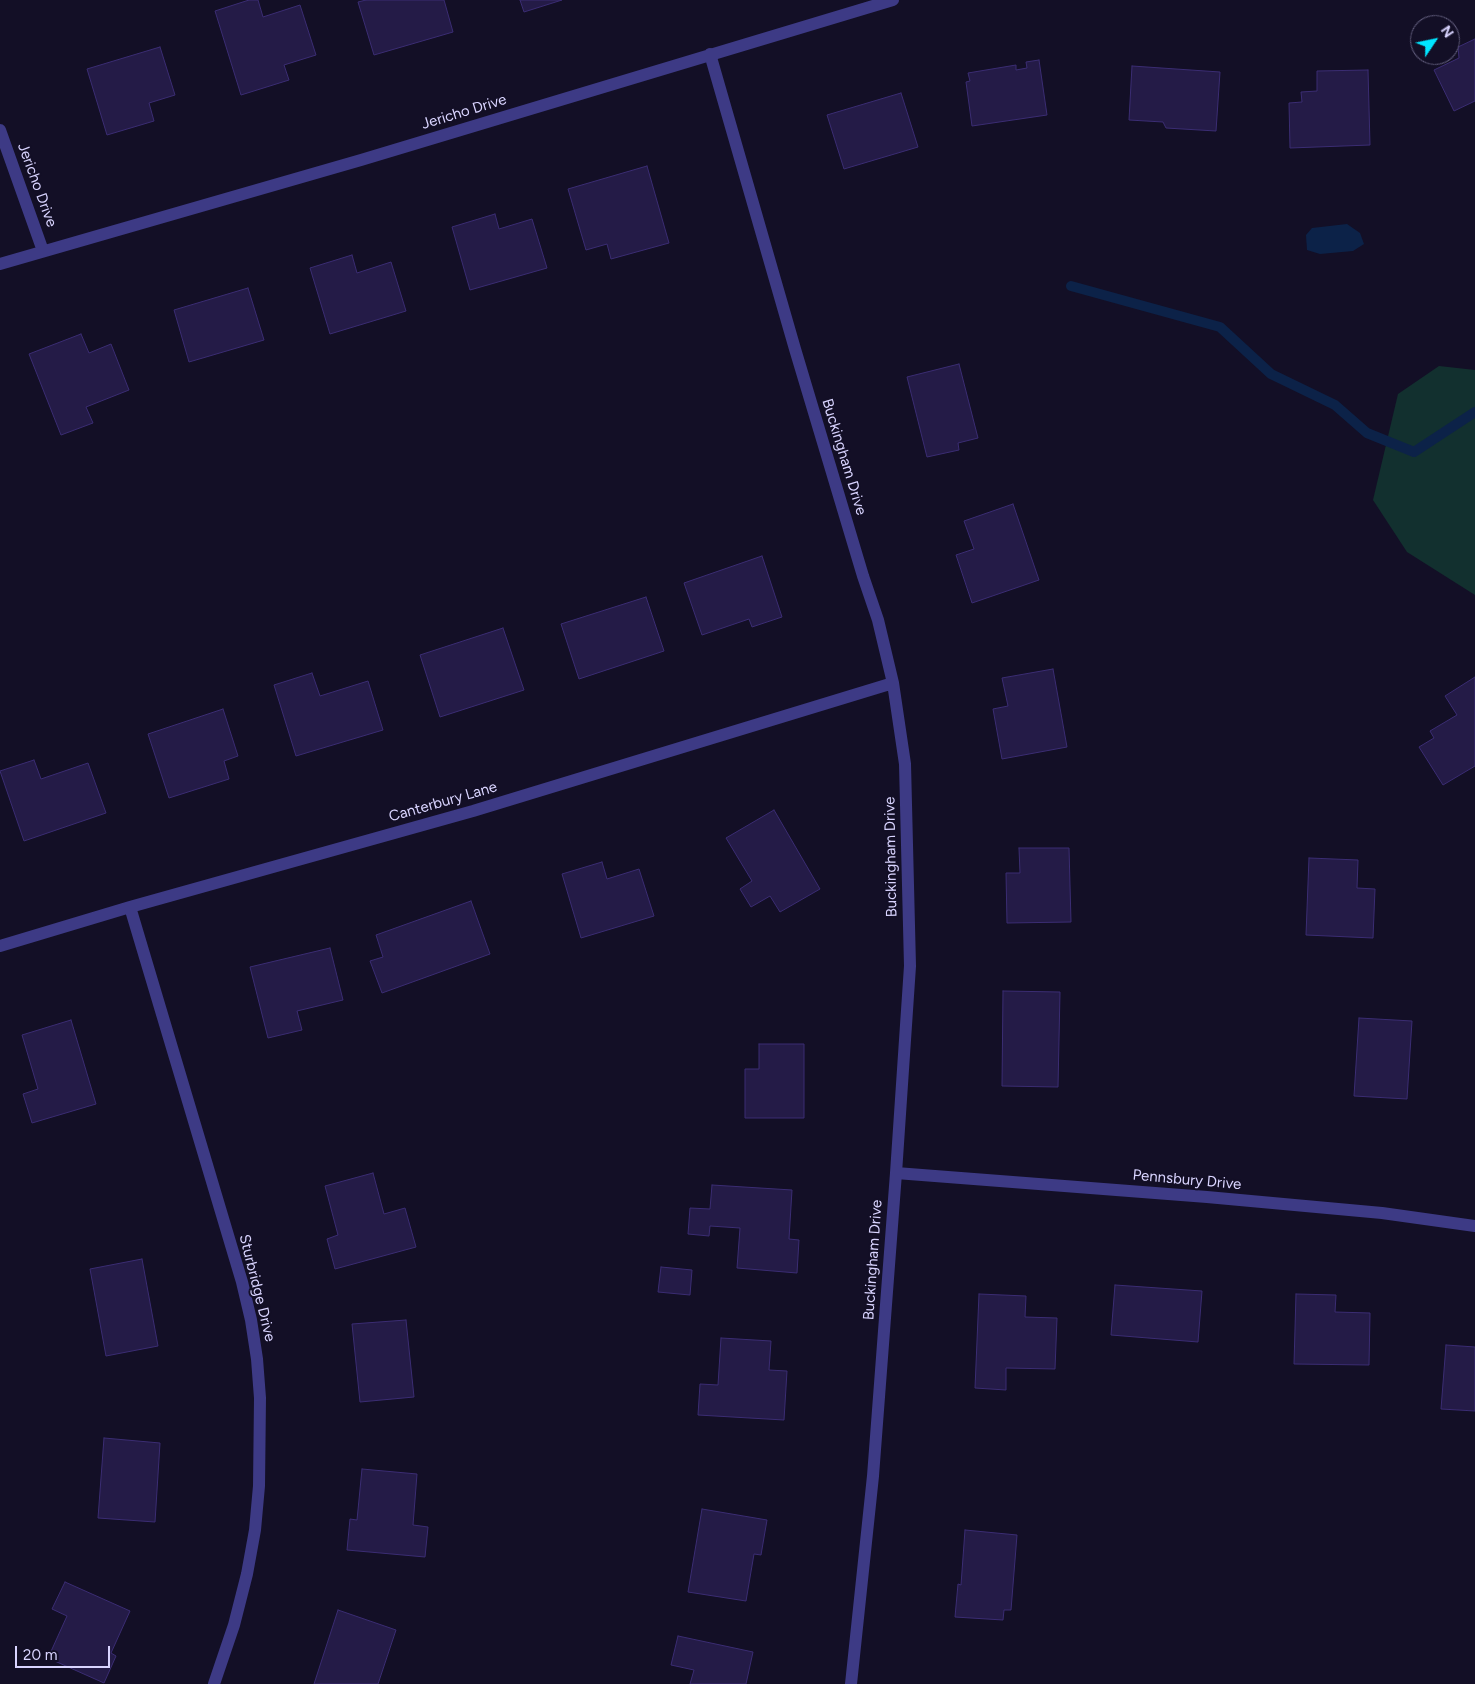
<!DOCTYPE html>
<html>
<head>
<meta charset="utf-8">
<style>
  body { margin:0 }
  #map { position:relative; width:1475px; height:1684px; overflow:hidden; background:#130f26; font-family:Figtree,sans-serif }
  canvas { display:block }
  .north { position:absolute; left:1410px; top:15px; width:50px; height:50px; box-sizing:border-box; background:#130f26; border:1px solid #625e7d; border-radius:50%; rotate:56deg; font-size:14px; font-weight:700; line-height:20px; text-align:center; color:#d9d4ff }
  .north::after { content:''; display:block; margin:auto; width:18px; height:22px; background:#00e5ff; clip-path:polygon(50% 0,100% 100%,50% 72%,0 100%) }
  .scale { position:absolute; left:15px; top:1646px; width:95px; height:22px; box-sizing:border-box; border:2px solid #d9d4ff; border-top:0; padding-left:6px; font-size:15px; line-height:18px; white-space:nowrap; color:#d9d4ff; -webkit-text-stroke:4px #130f26; paint-order:stroke }
</style>
</head>
<body>
<div id="map">
<canvas width="1475" height="1684"></canvas>
<div class="north">N</div>
<div class="scale">20 m</div>
</div>
<script>
const c = document.querySelector('canvas').getContext('2d');
c.lineJoin = 'round';
function fill(path, color) { c.fillStyle = color; c.fill(path, 'evenodd'); }
const poly = rows => new Path2D(rows.map(r => 'M' + r).join(''));
function trace(path, color, width, dash) { c.strokeStyle = color; c.lineWidth = width; c.lineCap = dash ? 'butt' : 'round'; c.setLineDash(dash || []); c.stroke(path); }
function label(font, color, halo, rows, align = 'center') {
  c.font = font + ' Figtree,sans-serif'; c.lineWidth = 4; c.setLineDash([]); c.textBaseline = 'middle'; c.strokeStyle = halo; c.fillStyle = color; for (const [text, x, y, turn = 0] of rows) {
    c.save(); c.translate(x, y); c.rotate((+turn || 0) * Math.PI / 180); c.textAlign = isNaN(turn) ? turn : align; if (halo) c.strokeText(text, 0, 0); c.fillText(text, 0, 0); c.restore();
  }
}
const green = poly([
  [1439,366,1475,370,1475,595,1407,552,1373,500,1398,394]
]);
const water = poly([
  [1347,224,1360,233,1364,244,1353,251,1320,254,1307,250,1306,235,1312,228]
]);
const stream = poly([
  [1071,286,1220,327,1271,374,1335,405,1367,433,1414,452,1475,412]
]);
const building = poly([
  [249,0,258,0,263,17,300,5,316,55,284,65,289,80,241,95,215,11,249,0],
  [366,0,444,0,453,32,374,55,358,2,366,0],
  [520,0,562,0,524,12,520,0],
  [1475,39,1475,101,1454,111,1434,70,1459,58,1458,47,1475,39],
  [160,47,175,95,149,103,154,121,107,135,87,69,160,47],
  [1039,60,1047,115,972,126,966,82,970,81,968,73,1016,65,1016,70,1027,68,1026,62,1039,60],
  [1132,66,1220,72,1216,131,1166,128,1163,122,1129,120,1132,66],
  [1368,70,1370,145,1290,148,1289,103,1302,102,1301,92,1317,91,1317,71,1368,70],
  [901,93,918,147,844,169,827,115,901,93],
  [647,166,669,243,611,259,607,244,586,250,568,189,647,166],
  [495,214,499,229,532,219,547,268,470,290,452,227,495,214],
  [352,255,357,273,391,262,406,311,330,334,310,268,352,255],
  [248,288,264,340,189,362,174,310,248,288],
  [81,334,89,353,111,344,129,390,86,407,93,423,61,435,29,354,81,334],
  [959,364,978,438,958,443,959,450,927,457,907,377,959,364],
  [1013,504,1039,580,972,603,956,555,974,549,964,521,1013,504],
  [762,556,782,617,752,627,749,619,702,635,684,583,762,556],
  [646,597,664,651,579,679,561,624,646,597],
  [503,628,524,690,440,717,420,655,503,628],
  [1053,669,1067,747,1002,759,993,709,1008,706,1002,678,1053,669],
  [312,673,320,696,368,681,383,730,296,756,274,685,312,673],
  [1475,677,1475,766,1443,785,1419,747,1434,738,1430,731,1457,715,1445,696,1475,677],
  [223,709,238,756,224,761,229,779,169,798,148,734,223,709],
  [34,760,41,779,88,763,106,813,24,841,0,771,34,760],
  [774,810,820,889,780,912,770,896,751,907,740,889,752,881,726,838,774,810],
  [1019,848,1069,848,1071,922,1007,923,1006,873,1020,873,1019,848],
  [1309,858,1358,860,1357,888,1375,889,1373,938,1306,935,1309,858],
  [602,862,607,879,639,869,654,916,581,938,562,874,602,862],
  [471,901,490,954,382,993,370,961,383,957,376,935,471,901],
  [330,948,343,1000,297,1011,302,1030,268,1038,250,967,330,948],
  [1003,991,1060,992,1058,1087,1002,1086,1003,991],
  [1359,1018,1412,1021,1407,1099,1354,1096,1359,1018],
  [71,1020,96,1104,32,1123,23,1094,38,1089,22,1035,71,1020],
  [759,1044,804,1044,804,1118,745,1118,745,1069,759,1069,759,1044],
  [373,1173,384,1214,405,1208,416,1247,335,1269,327,1239,338,1235,325,1186,373,1173],
  [712,1185,792,1190,789,1239,799,1240,797,1273,737,1268,740,1228,710,1226,709,1236,688,1234,690,1208,710,1209,712,1185],
  [142,1259,158,1346,106,1356,90,1269,142,1259],
  [661,1267,692,1270,690,1295,658,1292,661,1267],
  [1115,1285,1202,1291,1198,1342,1111,1335,1115,1285],
  [979,1294,1026,1296,1025,1317,1057,1318,1055,1369,1006,1368,1006,1390,975,1388,979,1294],
  [1296,1294,1336,1295,1335,1312,1370,1313,1369,1365,1294,1364,1296,1294],
  [406,1320,414,1397,360,1402,352,1324,406,1320],
  [721,1338,771,1341,769,1370,787,1371,784,1420,698,1415,700,1384,718,1385,721,1338],
  [1446,1345,1475,1347,1475,1411,1441,1409,1446,1345],
  [104,1438,160,1443,155,1522,98,1518,104,1438],
  [362,1469,417,1474,413,1525,428,1527,425,1557,347,1550,350,1519,357,1520,362,1469],
  [702,1509,767,1520,761,1555,754,1554,746,1601,688,1592,702,1509],
  [965,1530,1017,1535,1011,1610,1004,1610,1003,1620,955,1617,958,1584,961,1585,965,1530],
  [65,1582,130,1611,111,1653,116,1656,104,1683,48,1658,67,1616,52,1609,65,1582],
  [338,1610,396,1630,378,1684,314,1684,338,1610],
  [678,1636,753,1652,746,1684,690,1684,694,1670,671,1665,678,1636]
]);
const minor = poly([
  [710,54,795,349,863,576,878,620,893,683,905,764,910,966,896,1173,873,1476,851,1684],
  [0,130,43,251],
  [0,264,361,160,893,0],
  [130,907,242,1282,251,1320,257,1359,260,1398,259,1486,255,1530,247,1574,234,1625,214,1684],
  [0,946,130,907,473,811,893,683],
  [896,1173,1207,1197,1382,1213,1475,1226]
]);
const streetNames = [
  ["Jericho Drive",464,112,-17],
  ["Jericho Drive",37,185,70],
  ["Buckingham Drive",844,457,73],
  ["Canterbury Lane",443,802,-16],
  ["Buckingham Drive",891,857,-91],
  ["Pennsbury Drive",1187,1180,5],
  ["Buckingham Drive",873,1260,-86],
  ["Sturbridge Drive",257,1288,76]
];
fill(green, '#12302f');
fill(water, '#0c2248');
trace(stream, '#0c2248', 10);
fill(building, '#241b47');
trace(building, '#3b2d73', 1);
trace(minor, '#3d3a85', 12);
label('15px', '#d9d4ff', '#130f26', streetNames);
</script>
</body>
</html>
